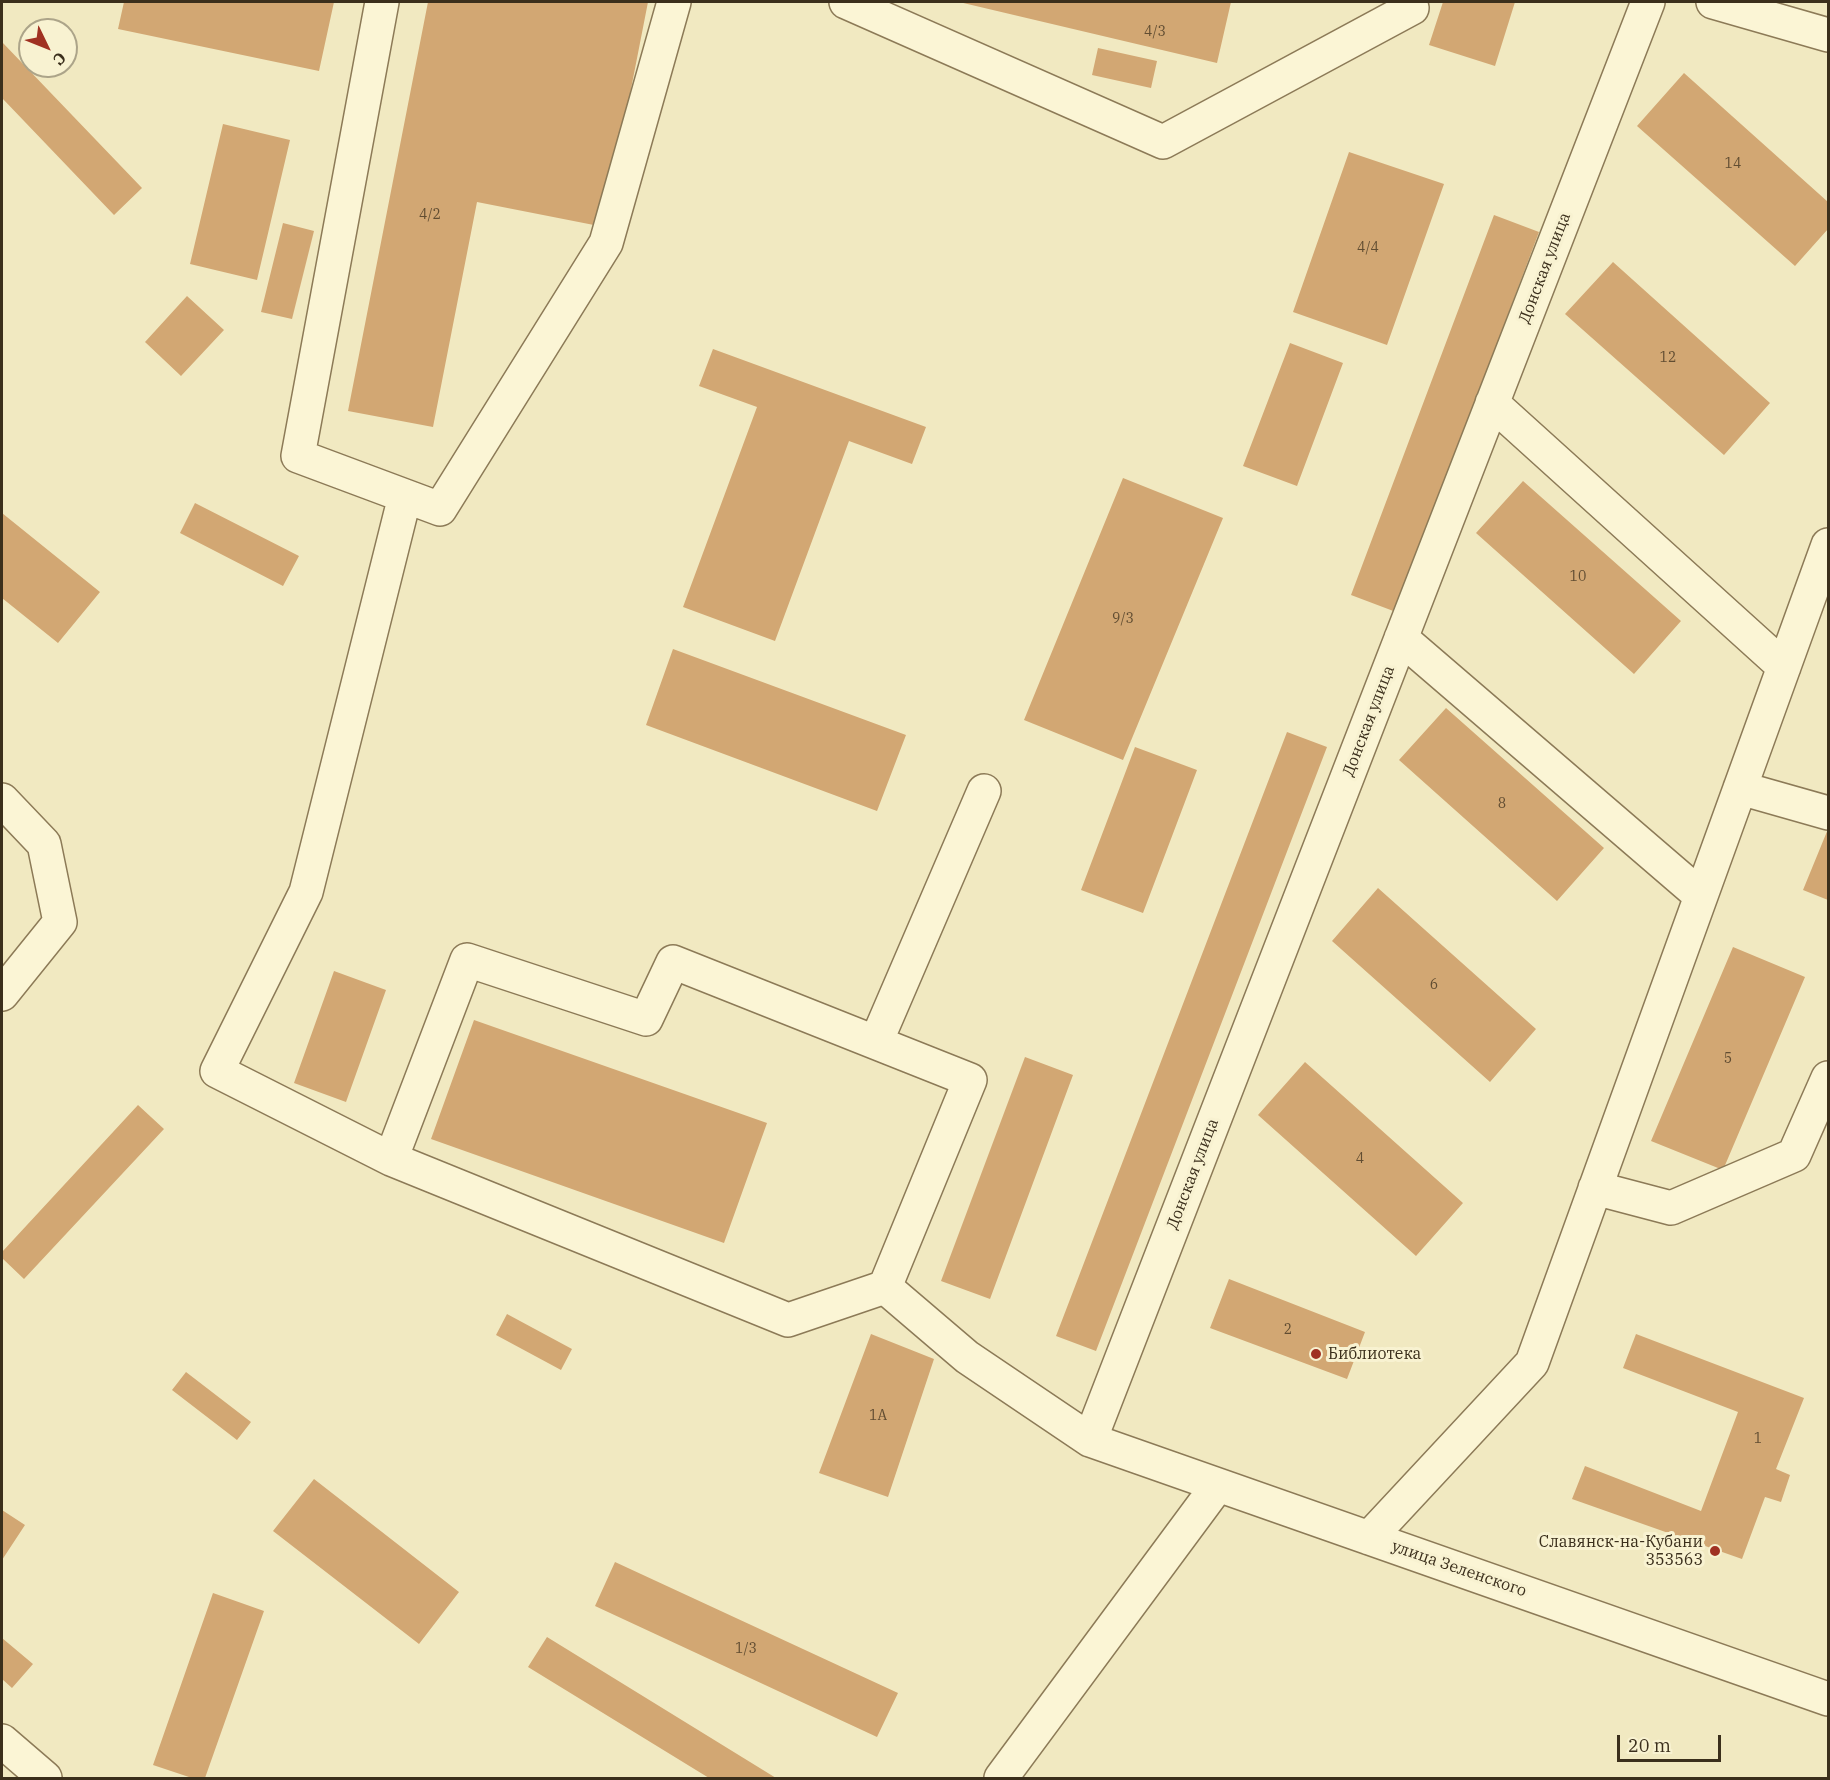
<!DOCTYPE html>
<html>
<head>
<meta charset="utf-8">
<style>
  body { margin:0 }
  #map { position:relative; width:1830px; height:1780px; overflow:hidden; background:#f1e9c1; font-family:"IBM Plex Serif",serif }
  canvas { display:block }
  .frame { position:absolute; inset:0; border:3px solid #3b2f1c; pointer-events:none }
  .north { position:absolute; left:18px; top:18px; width:60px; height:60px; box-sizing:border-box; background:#f8f2d1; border:2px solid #aca489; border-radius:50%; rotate:133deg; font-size:16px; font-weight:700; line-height:24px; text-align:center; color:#3b2f1c }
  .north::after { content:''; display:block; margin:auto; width:21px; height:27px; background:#a03122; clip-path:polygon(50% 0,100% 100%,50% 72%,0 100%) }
  .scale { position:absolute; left:1617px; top:1735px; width:104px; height:27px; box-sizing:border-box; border:3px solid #3b2f1c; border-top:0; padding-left:8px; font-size:18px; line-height:21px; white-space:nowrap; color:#3b2f1c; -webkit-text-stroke:4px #f8f2d1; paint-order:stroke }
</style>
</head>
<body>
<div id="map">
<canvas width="1830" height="1780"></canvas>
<div class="frame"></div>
<div class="north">С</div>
<div class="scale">20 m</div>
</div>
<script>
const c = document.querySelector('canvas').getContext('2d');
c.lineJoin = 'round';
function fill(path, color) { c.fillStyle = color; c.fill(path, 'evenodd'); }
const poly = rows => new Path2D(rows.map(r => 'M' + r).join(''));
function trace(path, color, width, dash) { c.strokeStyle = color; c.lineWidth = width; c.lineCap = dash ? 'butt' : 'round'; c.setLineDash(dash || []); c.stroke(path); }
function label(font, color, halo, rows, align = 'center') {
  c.font = font + ' "IBM Plex Serif",serif'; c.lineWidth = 6; c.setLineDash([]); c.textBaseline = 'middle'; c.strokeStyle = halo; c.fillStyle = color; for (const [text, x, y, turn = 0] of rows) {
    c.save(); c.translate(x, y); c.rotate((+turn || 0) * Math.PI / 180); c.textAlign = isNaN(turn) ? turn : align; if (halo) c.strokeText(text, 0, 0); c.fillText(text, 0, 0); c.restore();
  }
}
const building = poly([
  [124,2,334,2,319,71,118,29],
  [428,2,648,2,604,227,477,202,433,427,348,411],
  [959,2,1231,2,1217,63],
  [1443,2,1515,2,1495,66,1429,45],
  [2,42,142,188,114,215,2,98],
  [1098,48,1157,61,1151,88,1092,75],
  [1684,73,1828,202,1828,229,1795,266,1637,126],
  [223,124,290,140,257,280,190,264],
  [1349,152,1444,184,1387,345,1293,312],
  [1494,215,1539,232,1396,612,1351,595],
  [283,223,314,231,292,319,261,312],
  [1613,262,1770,403,1724,455,1565,314],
  [187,296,224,330,181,376,145,342],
  [1290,343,1343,363,1297,486,1243,466],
  [713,349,926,427,912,464,849,441,775,641,683,607,757,407,699,386],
  [1123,478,1223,518,1123,760,1024,720],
  [1523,481,1681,621,1634,674,1476,533],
  [195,503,299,556,283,586,180,533],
  [2,513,100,592,58,643,2,598],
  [673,649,906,735,877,811,646,725],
  [1446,708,1604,848,1557,901,1399,760],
  [1287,732,1327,747,1096,1351,1056,1336],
  [1135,747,1197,770,1143,913,1081,890],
  [1828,829,1828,900,1803,890],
  [1378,888,1536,1029,1490,1082,1332,941],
  [1733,947,1805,977,1723,1170,1651,1141],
  [334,971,386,990,346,1102,294,1083],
  [474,1020,767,1123,724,1243,431,1139],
  [1025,1057,1073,1075,990,1299,941,1281],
  [1305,1062,1463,1203,1416,1256,1258,1115],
  [138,1105,164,1129,24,1279,2,1258,2,1252],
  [1229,1279,1365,1332,1347,1379,1210,1328],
  [507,1314,572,1349,561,1370,496,1335],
  [871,1334,934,1359,888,1497,819,1473],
  [1636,1334,1804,1398,1776,1469,1790,1475,1781,1502,1765,1497,1742,1559,1572,1499,1585,1466,1701,1511,1738,1412,1623,1368],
  [186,1372,251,1422,237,1440,172,1390],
  [314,1479,459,1592,419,1644,273,1531],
  [2,1510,25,1525,2,1560],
  [615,1562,898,1693,877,1737,595,1606],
  [213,1593,264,1611,205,1778,192,1778,153,1765],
  [547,1637,776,1778,709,1778,528,1667],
  [2,1638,33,1664,12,1688,2,1679]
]);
const minor = poly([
  [382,2,298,456,440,509,606,243,674,2],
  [846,2,1163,142,1412,8],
  [1713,2,1828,35],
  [1492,403,1784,667],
  [405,496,306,892,217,1071,391,1159,788,1320,885,1287],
  [1401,638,1701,896],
  [1740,788,1828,813],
  [2,800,44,844,60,922,2,994],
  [876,1042,984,791],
  [391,1159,467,960,646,1019,673,962,970,1080,885,1287,967,1357,1090,1440,1828,1699],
  [1595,1188,1671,1208,1794,1155,1828,1078],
  [1090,1440,1648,2],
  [1369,1538,1532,1363,1828,545],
  [2,1741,45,1778],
  [1001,1778,1218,1485]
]);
const markers = [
  [1316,1354,6,"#a03122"],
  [1715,1551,6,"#a03122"]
];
const numberNames = [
  ["4/3",1155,32],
  ["14",1733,164],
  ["4/2",430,215],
  ["4/4",1368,248],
  ["12",1668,358],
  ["10",1578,577],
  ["9/3",1123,619],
  ["8",1502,804],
  ["6",1434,985],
  ["5",1728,1059],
  ["4",1360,1159],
  ["2",1288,1330],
  ["1А",878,1416],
  ["1",1758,1439],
  ["1/3",746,1649]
];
const streetNames = [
  ["Донская улица",1545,268,-69],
  ["Донская улица",1369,721,-69],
  ["Донская улица",1193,1174,-69],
  ["улица Зеленского",1459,1569,19]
];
const poiNames = [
  ["Библиотека",1328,1354],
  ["Славянск-на-Кубани",1703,1542,"right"],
  ["353563",1703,1560,"right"]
];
fill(building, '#d2a773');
trace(minor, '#8c7a57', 36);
trace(minor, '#fbf5d5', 33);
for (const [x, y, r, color] of markers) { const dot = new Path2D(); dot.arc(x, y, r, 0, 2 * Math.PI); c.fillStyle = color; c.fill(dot); trace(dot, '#f8f2d1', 2); }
label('14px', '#614d32', null, numberNames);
label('16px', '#3b2f1c', '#f8f2d1', streetNames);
label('16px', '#3b2f1c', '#f8f2d1', poiNames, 'left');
</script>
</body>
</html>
